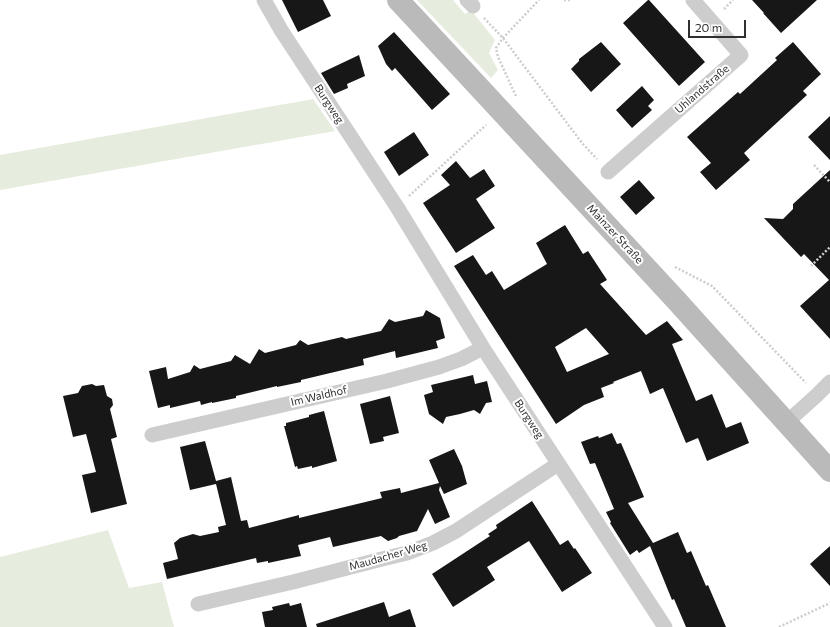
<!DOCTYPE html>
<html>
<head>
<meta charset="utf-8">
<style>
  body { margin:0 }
  #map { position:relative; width:830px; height:627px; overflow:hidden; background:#fff; font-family:Commissioner,sans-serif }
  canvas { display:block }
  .scale { position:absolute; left:688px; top:20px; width:58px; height:18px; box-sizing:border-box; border:2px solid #303030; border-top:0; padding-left:5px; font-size:12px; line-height:14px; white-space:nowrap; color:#303030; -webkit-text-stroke:3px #fff; paint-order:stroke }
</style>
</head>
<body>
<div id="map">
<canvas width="830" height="627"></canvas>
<div class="scale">20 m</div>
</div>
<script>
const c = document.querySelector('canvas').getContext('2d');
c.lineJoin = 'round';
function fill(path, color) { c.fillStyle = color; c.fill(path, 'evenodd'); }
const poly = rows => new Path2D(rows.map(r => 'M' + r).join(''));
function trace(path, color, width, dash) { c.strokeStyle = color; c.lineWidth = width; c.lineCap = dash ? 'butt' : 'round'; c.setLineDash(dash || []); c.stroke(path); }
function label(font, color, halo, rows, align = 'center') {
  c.font = font + ' Commissioner,sans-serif'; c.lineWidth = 4; c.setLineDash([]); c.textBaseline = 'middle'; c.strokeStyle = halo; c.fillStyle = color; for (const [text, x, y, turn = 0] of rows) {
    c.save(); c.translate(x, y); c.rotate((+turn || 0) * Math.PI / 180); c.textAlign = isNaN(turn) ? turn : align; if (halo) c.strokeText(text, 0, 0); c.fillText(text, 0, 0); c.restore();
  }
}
const green = poly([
  [417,0,453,0,465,14,471,10,495,40,489,53,498,70,491,78],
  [313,99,335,131,0,190,0,155],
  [108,530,129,588,162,582,174,627,0,627,0,557]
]);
const building = poly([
  [282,0,323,0,331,16,298,32],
  [648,0,649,0,705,62,679,86,623,23],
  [752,0,817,0,781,33,763,13,764,13],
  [394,32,450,94,432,110,395,68,392,71,386,64,378,46],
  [601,42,621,64,591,92,571,69,579,61,579,59],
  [793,42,821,74,803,91,807,95,744,153,750,160,716,190,700,172,711,163,687,137,738,92,740,94,777,60,775,58],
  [359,55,365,76,347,84,348,88,334,94,321,73],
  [642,86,654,100,648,106,652,110,632,128,616,110],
  [830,116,830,160,808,137],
  [414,132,429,155,399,176,384,152],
  [456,161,470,178,484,169,495,186,476,199,495,228,456,253,423,203,450,185,441,175],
  [830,170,830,339,800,306,829,280,804,254,801,257,764,218,783,219,793,209,793,204],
  [639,180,655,198,636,215,620,197],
  [565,225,583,254,588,251,607,280,600,284,646,335,667,321,683,340,672,344,696,401,712,394,726,428,741,422,749,443,707,461,698,438,686,443,663,388,650,394,641,371,613,382,614,383,601,388,604,397,584,405,556,424,454,266,473,255,486,275,492,271,504,290,547,264,536,243],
  [586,328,609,354,567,372,555,347],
  [426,310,440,318,445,338,436,341,438,348,396,358,395,351,363,359,364,365,301,380,301,382,277,387,277,386,236,396,236,398,212,403,212,402,201,405,200,401,170,408,170,405,158,408,149,371,166,367,168,379,190,372,194,365,200,369,231,361,235,355,250,364,259,349,265,353,296,345,300,340,308,345,342,337,346,339,381,331,389,319,395,322,423,316],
  [473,375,475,384,487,381,492,402,486,403,480,414,474,410,460,414,446,417,443,424,429,414,424,395,433,392,431,385],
  [92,384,96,386,104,385,107,396,112,399,113,405,110,409,117,437,111,439,127,504,91,513,82,475,96,472,86,434,73,437,63,396,78,393,82,386],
  [390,396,399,433,383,437,384,441,370,444,360,404],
  [324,411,337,461,312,468,312,466,298,469,297,466,295,467,284,426,286,426,286,423,309,417,309,415],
  [612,433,617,444,621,443,644,497,628,503,653,543,678,532,687,553,691,551,706,586,708,585,726,627,686,627,674,599,672,600,650,546,639,553,637,550,630,555,610,523,611,522,606,512,614,509,595,463,590,464,581,442,598,436,599,438],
  [205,441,216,481,231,477,241,521,247,520,249,528,299,515,299,518,382,498,380,492,400,488,401,493,439,483,429,460,454,449,462,466,467,484,444,494,440,486,439,490,450,517,435,524,428,509,417,531,399,536,397,538,388,541,381,536,333,547,330,537,298,545,301,556,268,563,268,561,257,563,256,558,167,579,163,563,178,559,174,543,180,538,193,534,200,536,219,532,218,527,226,525,216,484,190,490,180,447],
  [532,501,560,545,568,540,574,549,575,548,592,573,562,592,529,541,487,567,495,580,453,607,432,574,490,536,488,534,497,528,496,525],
  [830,546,830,586,810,564],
  [384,602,389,617,410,609,416,627,317,627,316,624],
  [289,603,290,606,301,603,307,627,265,627,262,612,273,610,272,607]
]);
const path = poly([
  [564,0,572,0],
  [724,9,733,0],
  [484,18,503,38,582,143,597,159],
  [516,96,498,57,496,48,503,38,539,0],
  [814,165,830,182],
  [409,196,486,125],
  [811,266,830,247],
  [675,267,712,286,806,383],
  [779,627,830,603]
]);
const minor = poly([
  [264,0,281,30,397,207,483,348,665,627],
  [467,0,473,6],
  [608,172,741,55,693,0],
  [786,423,817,395,830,382],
  [152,435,387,381,439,367,461,359,483,348],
  [198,604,293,582,382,559,407,553,433,543,456,531,558,464]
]);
const secondary = poly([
  [398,0,501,111,676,300,830,471]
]);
const streetNames = [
  ["Uhlandstraße",702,89,-41],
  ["Burgweg",329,104,57],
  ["Mainzer Straße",615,234,47],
  ["Im Waldhof",319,396,-13],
  ["Burgweg",529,419,57],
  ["Maudacher Weg",388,556,-16]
];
fill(green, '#e6edde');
fill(building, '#171717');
trace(path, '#cdcdcd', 2.5, [2, 2]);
trace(minor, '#cdcdcd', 15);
trace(secondary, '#bababa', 22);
label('11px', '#303030', '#fff', streetNames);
</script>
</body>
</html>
